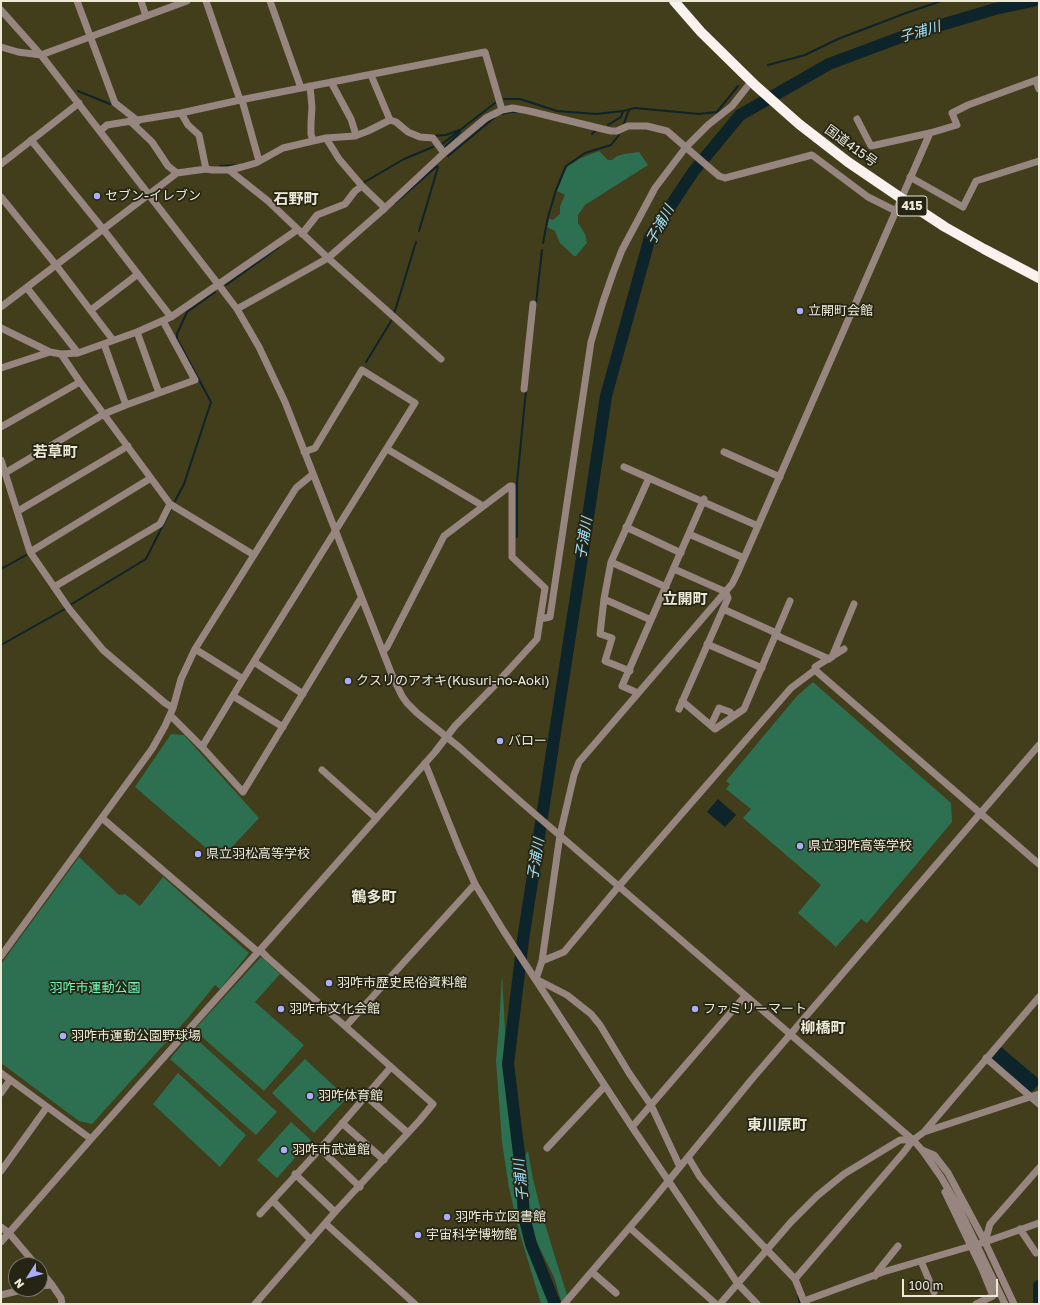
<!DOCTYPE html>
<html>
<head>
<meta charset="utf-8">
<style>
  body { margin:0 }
  #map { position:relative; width:1040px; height:1305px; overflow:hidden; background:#423d1a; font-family:"Golos Text",sans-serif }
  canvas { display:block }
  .frame { position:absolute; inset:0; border:2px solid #ecead6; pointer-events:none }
  .north { position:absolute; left:8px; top:1257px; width:40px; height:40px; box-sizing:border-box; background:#262415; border:1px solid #757362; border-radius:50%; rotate:234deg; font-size:11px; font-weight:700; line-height:16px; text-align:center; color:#ecead6 }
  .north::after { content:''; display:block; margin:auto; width:14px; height:18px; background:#abaffb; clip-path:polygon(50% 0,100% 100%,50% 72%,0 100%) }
  .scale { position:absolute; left:902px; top:1279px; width:96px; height:18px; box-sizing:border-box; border:2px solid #ecead6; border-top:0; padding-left:5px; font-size:12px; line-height:14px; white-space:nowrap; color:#ecead6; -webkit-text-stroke:3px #262415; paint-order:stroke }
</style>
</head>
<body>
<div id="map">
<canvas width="1040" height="1305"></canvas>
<div class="frame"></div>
<div class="north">N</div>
<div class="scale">100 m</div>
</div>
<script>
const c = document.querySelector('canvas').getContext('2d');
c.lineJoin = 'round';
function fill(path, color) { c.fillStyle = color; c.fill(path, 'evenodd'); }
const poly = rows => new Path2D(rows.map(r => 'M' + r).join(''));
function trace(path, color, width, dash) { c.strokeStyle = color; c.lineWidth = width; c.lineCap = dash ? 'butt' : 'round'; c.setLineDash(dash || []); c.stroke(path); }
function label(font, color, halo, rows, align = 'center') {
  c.font = font + ' "Golos Text","Noto Sans JP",sans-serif'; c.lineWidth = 3.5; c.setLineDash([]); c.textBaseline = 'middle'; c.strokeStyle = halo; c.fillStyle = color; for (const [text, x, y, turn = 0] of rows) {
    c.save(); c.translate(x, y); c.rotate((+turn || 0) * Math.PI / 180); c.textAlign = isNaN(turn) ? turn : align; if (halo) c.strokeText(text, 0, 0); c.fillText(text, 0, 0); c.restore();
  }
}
const green = poly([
  [599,151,608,160,612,160,617,156,624,154,639,152,648,165,585,205,578,215,578,223,585,234,587,243,576,256,574,256,560,243,555,231,547,227,549,219,553,220,560,214,560,206,565,195,557,191,565,171,568,166,581,158],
  [813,682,951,803,952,822,867,923,861,919,836,947,798,913,821,885,743,818,751,809,726,789,730,784,726,781,797,696],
  [171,734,184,735,259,818,220,860,135,787],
  [79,857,119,895,125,894,140,906,163,877,249,953,220,989,215,985,187,1019,92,1124,79,1121,1,1063,1,964],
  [261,957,280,974,255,1002,304,1045,264,1091,194,1030],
  [502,974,505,1030,503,1065,506,1069,508,1090,506,1094,519,1174,517,1184,519,1190,522,1222,533,1259,549,1304,541,1304,519,1231,509,1188,502,1142,496,1061,499,1026],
  [191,1034,277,1112,256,1135,170,1059],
  [305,1059,347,1098,314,1133,272,1093],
  [178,1073,246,1135,220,1167,153,1104],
  [291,1122,311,1140,277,1178,257,1160],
  [528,1151,533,1179,540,1207,554,1254,570,1304,562,1304,554,1277,538,1245,532,1230,528,1215,525,1156]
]);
const water = poly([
  [718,799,736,815,725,827,707,812],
  [1001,1047,1039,1079,1039,1084,1033,1091,1028,1093,991,1059]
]);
const stream = poly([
  [768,65,805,55,838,39,906,13,941,1],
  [78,91,110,104],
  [504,99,520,99,557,111,596,114,623,111,635,108,699,114,717,112,738,86],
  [501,114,511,112,517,112],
  [624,123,629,110],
  [608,125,621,117,623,111],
  [592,134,596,130],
  [434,136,446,135,459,130],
  [442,144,495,103],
  [445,147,460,132],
  [448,156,494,118],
  [220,166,239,165],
  [363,183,404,159,433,147],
  [395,203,437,166],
  [419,231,438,167],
  [543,243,548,217,556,190,566,166,585,153,611,145,619,135],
  [226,285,279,247],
  [536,304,542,250],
  [394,314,416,242],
  [366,362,393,318],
  [175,501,184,484,211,402,177,339,177,334,187,312,215,292],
  [517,537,517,482,526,390],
  [1,569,28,554],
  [70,605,146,559,171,509],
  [1,645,65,609],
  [798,1296,800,1304]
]);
const river = poly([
  [555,1304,531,1244,524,1216,521,1170,508,1064,523,940,583,551,606,396,650,237,693,172,740,115,829,64,904,36,995,9,1033,1],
  [1039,1304,1039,1286]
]);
const minor = poly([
  [77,1,115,103,138,121],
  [141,1,146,16],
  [206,1,240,100],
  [270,1,301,88],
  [1,10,41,55,149,195,218,284,237,309,259,347,285,402,392,675,402,696,407,703,417,713,459,747,521,802,913,1140,922,1150,941,1177,959,1208,1005,1304],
  [1,47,18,52,41,55,187,1],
  [371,75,390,120],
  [1036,81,1039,89],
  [331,82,351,119,356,135],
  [310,86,312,107,311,123,311,134,313,141],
  [242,100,259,161],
  [181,113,188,125,199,135,206,169],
  [857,119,871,146,930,133,957,125,952,113,968,105,1039,79],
  [131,122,152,142,168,166,177,173],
  [100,131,107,125,181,113,240,100,485,52,502,110],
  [326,138,339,159,362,186,385,208],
  [31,140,103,229,171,317],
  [1,164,79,103],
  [229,170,268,201,328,258,441,359],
  [910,177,963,207,976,181,1039,161],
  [1,197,56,265,113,340],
  [302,234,317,215,345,204,355,191,362,186],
  [27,288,78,353],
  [1,307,177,173,206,169,212,170,229,170,242,167,256,163,283,148,326,138,355,136,368,131,390,120,396,122,408,132,420,137,433,138,444,153],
  [237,309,328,258,385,208,444,153,486,118,502,110,513,108,529,111,611,131,617,131,628,126,647,126,667,131,719,176,725,178,812,155,868,197,896,211],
  [91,310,138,274],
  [1,328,50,352,61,354,80,382,170,504,254,555],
  [137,332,159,393],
  [104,344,126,405],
  [61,354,78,353,137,332,171,317,297,230],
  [1,368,50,352],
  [524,389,533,304],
  [1,427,80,382],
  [387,449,483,506],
  [724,452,780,477],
  [1,460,30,552,70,610,103,650,165,703,173,708],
  [624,467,758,526],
  [5,473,104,414,126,405,195,380,163,321],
  [18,511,128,446],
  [626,527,681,553],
  [689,534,744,558],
  [30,552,151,478],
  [611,562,666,587],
  [674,569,726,592,728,598,679,709],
  [54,587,160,524,170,504],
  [604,599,651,620],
  [723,609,774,632,780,637,829,659],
  [540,619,550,617,591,342,603,302,613,273,622,250,655,188,686,147,708,125,732,106,751,82],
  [707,644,762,668],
  [195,649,243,679],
  [832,657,854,604],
  [254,662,303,694],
  [815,670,815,667,844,649],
  [630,671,605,661,612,638,600,634,604,599,611,562,649,478],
  [638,693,622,686,704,499],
  [233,696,283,727],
  [682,701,715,729,744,709,790,601],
  [170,715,202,747,243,792,361,598],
  [711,725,719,708,730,712,733,716],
  [202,747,243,679,415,403,362,370,315,448,304,452],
  [425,763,459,848,475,884,503,930,632,1127,728,1269,738,1284,757,1304],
  [322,770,376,818],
  [102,818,258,952,260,950,268,958,433,1104,419,1121,335,1212,255,1304],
  [260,950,435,752,455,726,495,685,537,639,545,588,512,557,512,486,510,486,444,536,387,647,383,651],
  [1,956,152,749,165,726,173,708,181,679,195,649,296,488,313,474],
  [542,961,564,952,619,886,791,688,815,670,1039,864],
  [536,979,542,961,560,835,574,775,579,762,732,584,737,574,930,133],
  [536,979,567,995,591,1014,600,1025,629,1073,651,1105,680,1167],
  [346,1026,475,884],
  [986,1058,1039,1104],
  [1,1073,91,1139],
  [1,1093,10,1080],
  [366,1096,408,1133],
  [342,1123,384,1160],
  [632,1127,745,996],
  [924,1132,1039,1094],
  [547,1148,605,1086],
  [320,1149,360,1187],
  [922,1150,934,1155,948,1173,985,1242,1039,1223],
  [688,1157,700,1177,720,1201,795,1279,805,1304],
  [1,1171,47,1107],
  [295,1174,335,1212],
  [945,1192,982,1269,993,1296,976,1304],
  [273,1201,311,1240],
  [260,1214,320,1149,391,1067],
  [326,1224,415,1304],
  [1,1227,9,1233,36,1265],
  [630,1228,716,1304],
  [1020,1229,1036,1253],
  [1,1242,91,1139,258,952],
  [921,1261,934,1292],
  [40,1270,52,1285],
  [592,1272,616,1293],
  [875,1276,878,1271,898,1246],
  [795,1279,904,1152,913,1140,924,1132,1039,997],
  [40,1286,52,1285,61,1298,62,1304],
  [1,1295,26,1289],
  [804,1301,883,1272,985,1242],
  [564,1304,647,1207,752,1079,1039,745],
  [720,1304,791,1222,817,1196,844,1174,900,1140,913,1140],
  [1014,1304,985,1242,990,1224,1039,1168]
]);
const highway = poly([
  [674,1,701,32,756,86,799,124,848,162,901,198,945,227,984,249,1039,278]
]);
const markers = [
  [97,196,4,"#abaffb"],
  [800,311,4,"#abaffb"],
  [348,681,4,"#abaffb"],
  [500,741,4,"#abaffb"],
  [800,846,4,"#abaffb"],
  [198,854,4,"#abaffb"],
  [329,983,4,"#abaffb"],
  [281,1009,4,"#abaffb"],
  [695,1009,4,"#abaffb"],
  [63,1036,4,"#abaffb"],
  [310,1096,4,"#abaffb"],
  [284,1150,4,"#abaffb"],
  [447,1217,4,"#abaffb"],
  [418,1235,4,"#abaffb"]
];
const shields = [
  [912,206,30]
];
const shieldNames = [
  ["415",912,206]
];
const streetNames = [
  ["国道415号",851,146,36]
];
const poiNames = [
  ["セブン-イレブン",105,196],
  ["立開町会館",808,311],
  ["クスリのアオキ(Kusuri-no-Aoki)",356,681],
  ["バロー",508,741],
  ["県立羽咋高等学校",808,846],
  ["県立羽松高等学校",206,854],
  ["羽咋市歴史民俗資料館",337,983],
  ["羽咋市文化会館",289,1009],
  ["ファミリーマート",703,1009],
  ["羽咋市運動公園野球場",71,1036],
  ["羽咋体育館",318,1096],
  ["羽咋市武道館",292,1150],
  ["羽咋市立図書館",455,1217],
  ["宇宙科学博物館",426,1235]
];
const parkNames = [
  ["羽咋市運動公園",95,988]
];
const waterNames = [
  ["子浦川",920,32,-16],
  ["子浦川",660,225,-61],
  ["子浦川",584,538,-81],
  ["子浦川",536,859,-81],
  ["子浦川",521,1180,-96]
];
const quarterNames = [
  ["石野町",296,199],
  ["若草町",55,452],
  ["立開町",685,599],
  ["鶴多町",374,897],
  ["柳橋町",823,1028],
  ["東川原町",777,1125]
];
fill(green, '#2d7051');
fill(water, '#0d242b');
trace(stream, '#0d242b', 2);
trace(river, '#0d242b', 12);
trace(minor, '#97857f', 7);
trace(highway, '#fbf2ef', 10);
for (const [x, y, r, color] of markers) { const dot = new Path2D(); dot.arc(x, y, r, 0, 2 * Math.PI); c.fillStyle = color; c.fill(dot); trace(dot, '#262415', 1.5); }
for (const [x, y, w] of shields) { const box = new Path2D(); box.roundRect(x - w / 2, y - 10, w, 20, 3); c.fillStyle = '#262415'; c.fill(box); trace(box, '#ecead6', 1); }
label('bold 12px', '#ecead6', null, shieldNames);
label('13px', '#ecead6', '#262415', streetNames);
label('13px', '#ecead6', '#262415', poiNames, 'left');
label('13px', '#6ffbbc', '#262415', parkNames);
label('italic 14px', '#a0e4fc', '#262415', waterNames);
label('bold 15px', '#ecead6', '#262415', quarterNames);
</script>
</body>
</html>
